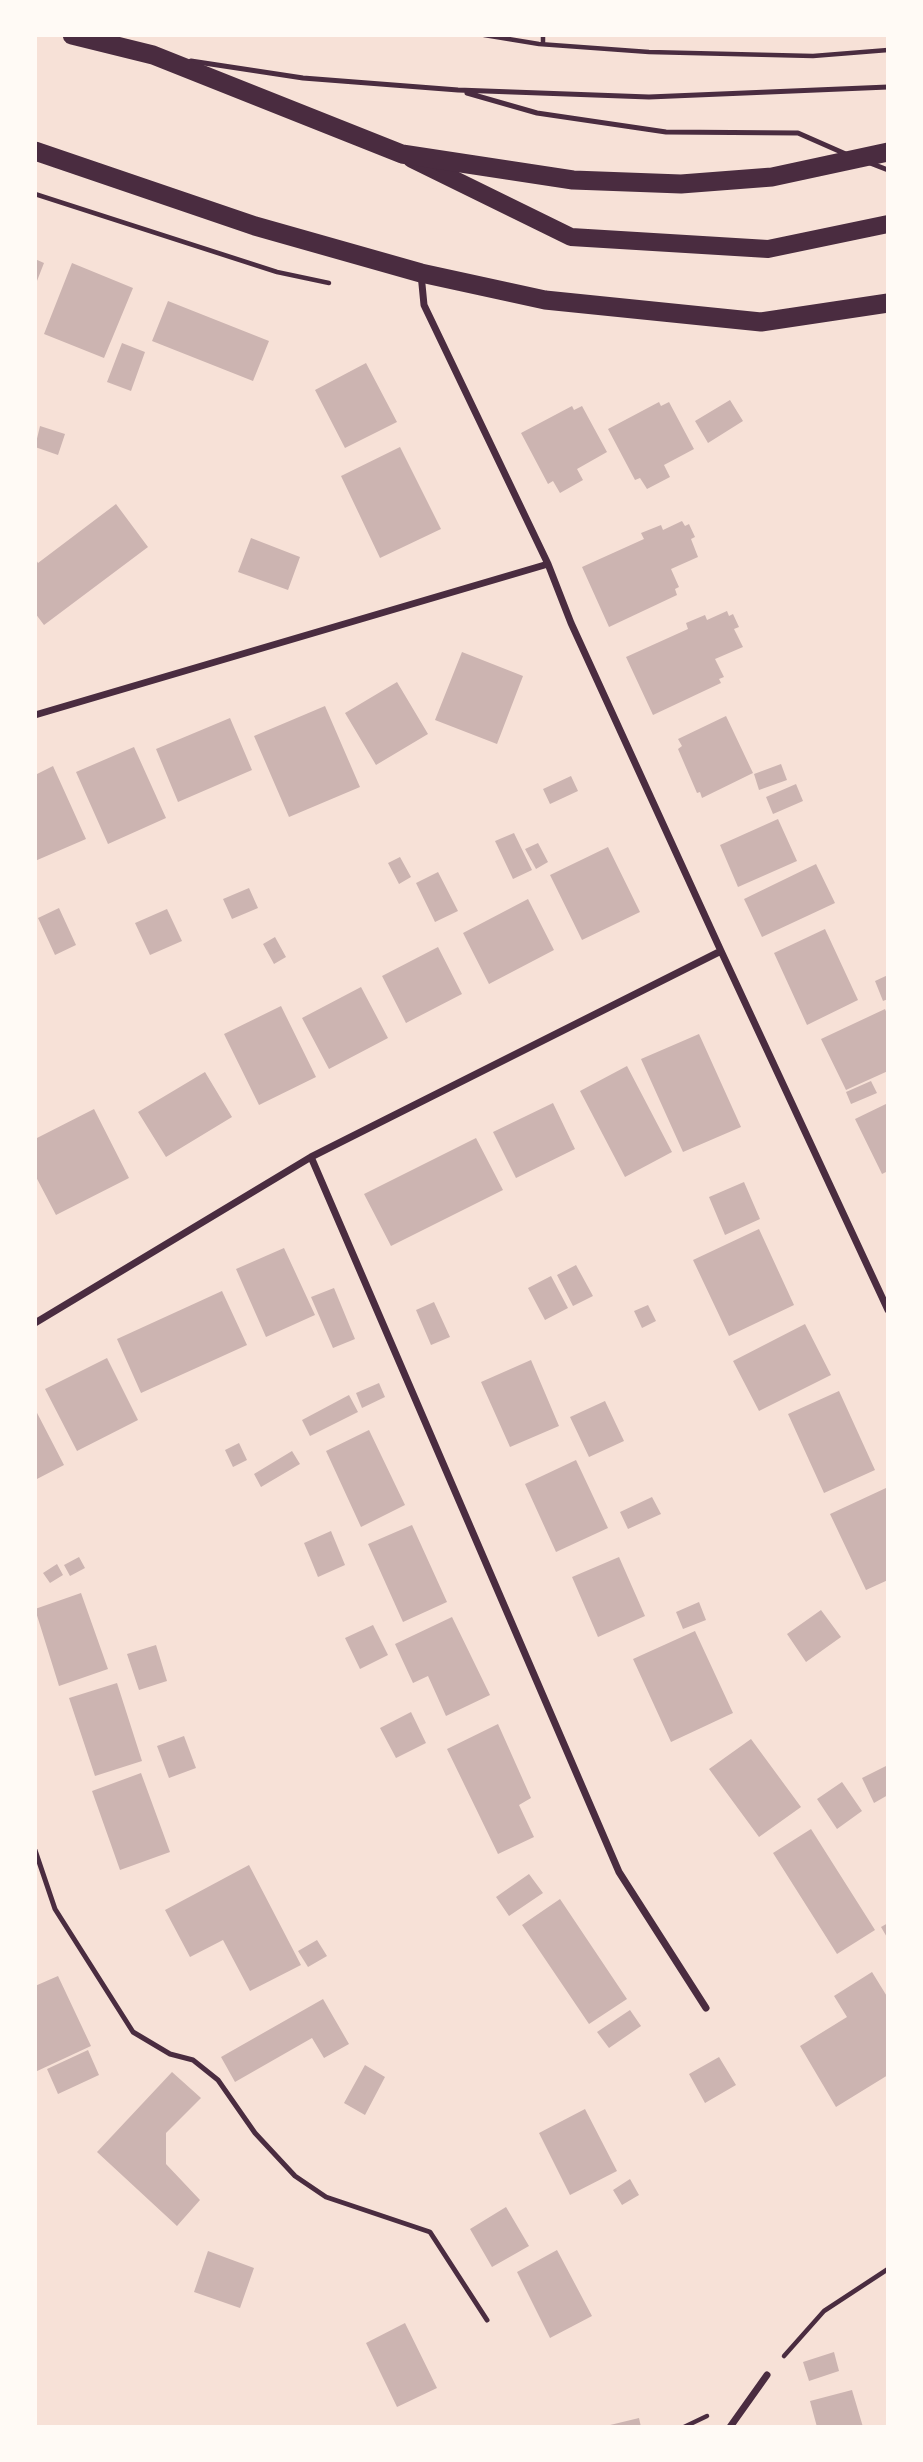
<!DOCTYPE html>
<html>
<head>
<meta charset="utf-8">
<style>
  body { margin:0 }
  #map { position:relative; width:923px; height:2462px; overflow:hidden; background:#f7e1d7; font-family:Ubuntu,sans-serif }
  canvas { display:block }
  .frame { position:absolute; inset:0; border:37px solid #fffaf5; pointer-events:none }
</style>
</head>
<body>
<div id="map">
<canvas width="923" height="2462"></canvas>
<div class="frame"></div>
</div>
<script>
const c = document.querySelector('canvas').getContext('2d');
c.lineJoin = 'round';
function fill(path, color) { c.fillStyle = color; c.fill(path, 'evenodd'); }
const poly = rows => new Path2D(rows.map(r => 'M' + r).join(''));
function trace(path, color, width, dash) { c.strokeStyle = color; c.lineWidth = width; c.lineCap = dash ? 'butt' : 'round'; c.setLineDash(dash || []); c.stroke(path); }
const building = poly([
  [35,259,44,263,35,286],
  [72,263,133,288,104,358,44,334],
  [168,301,269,341,253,381,152,341],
  [122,343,145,352,131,391,107,382],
  [366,363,397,422,345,448,315,390],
  [730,400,743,421,708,443,695,421],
  [659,402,661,406,669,402,694,449,664,465,670,477,647,489,640,478,635,480,608,429],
  [572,406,574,410,582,406,607,452,577,469,583,480,560,493,553,481,548,484,521,433],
  [40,426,65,434,58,455,35,447],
  [400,447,441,529,380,558,341,476],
  [116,504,148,547,44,625,35,613,35,558,38,563],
  [682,521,685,526,689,524,695,537,691,539,698,557,671,569,679,587,675,589,677,595,609,627,582,567,644,539,641,533,661,525,663,530],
  [251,538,300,557,288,590,238,572],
  [727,611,729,616,733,614,739,627,734,629,743,647,715,659,724,677,719,679,721,683,653,715,626,657,688,629,686,623,705,615,707,620],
  [462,652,523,676,497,744,435,720],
  [397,682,428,734,376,765,345,713],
  [325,706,360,787,289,817,254,736],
  [726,716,753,773,702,798,700,792,697,793,678,749,682,746,678,739],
  [230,718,252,770,178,802,156,749],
  [134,747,166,818,108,844,76,772],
  [781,764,787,780,759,790,754,774],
  [53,766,86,839,35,861,35,775],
  [571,776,578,791,550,804,543,789],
  [796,784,803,801,773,814,766,797],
  [778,819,797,861,738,887,720,845],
  [514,833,532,870,513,879,495,841],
  [538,843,548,862,536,869,525,849],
  [608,847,640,912,582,940,550,875],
  [400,857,411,877,399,884,388,863],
  [816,864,835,903,762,937,744,899],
  [438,872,458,911,435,922,416,883],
  [249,888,258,908,232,919,223,899],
  [528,899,554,950,489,984,463,933],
  [59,908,76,945,55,955,38,918],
  [167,909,182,941,150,955,135,923],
  [825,929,858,1000,807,1025,774,953],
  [275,937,286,957,274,964,263,944],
  [438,947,462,994,406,1023,382,976],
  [888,975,888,999,883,1001,875,981],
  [361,987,388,1038,329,1069,302,1018],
  [281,1006,316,1077,259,1105,224,1034],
  [885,1009,888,1016,888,1071,846,1090,821,1039],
  [699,1034,741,1127,683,1152,641,1059],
  [627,1066,672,1152,625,1177,580,1091],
  [205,1072,232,1117,166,1157,138,1112],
  [871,1081,877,1093,851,1104,846,1092],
  [553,1103,575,1149,516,1178,493,1132],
  [888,1103,888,1171,882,1174,855,1119],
  [94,1109,129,1178,56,1215,35,1175,35,1139],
  [476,1138,503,1190,391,1246,364,1194],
  [744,1182,760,1219,725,1235,709,1197],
  [759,1229,794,1305,729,1336,693,1260],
  [284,1248,315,1315,266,1337,236,1269],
  [576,1265,593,1296,573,1306,557,1275],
  [551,1276,568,1308,545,1320,528,1288],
  [334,1288,355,1339,333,1348,311,1297],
  [222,1291,247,1345,141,1393,117,1339],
  [434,1302,450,1337,431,1345,416,1310],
  [648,1305,656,1321,642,1328,634,1311],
  [805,1324,831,1375,759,1411,733,1361],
  [107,1358,138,1420,77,1451,45,1389],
  [531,1360,559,1426,510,1447,481,1382],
  [379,1383,385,1397,362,1408,356,1393],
  [839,1391,875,1470,824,1493,788,1414],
  [349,1395,358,1412,310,1436,302,1420],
  [605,1401,624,1441,589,1457,570,1417],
  [35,1409,64,1465,35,1480],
  [369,1430,405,1505,361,1527,326,1451],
  [239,1443,247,1460,233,1467,225,1450],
  [292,1451,300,1464,261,1487,254,1474],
  [576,1460,608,1528,556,1552,525,1484],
  [886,1488,888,1580,866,1590,830,1514],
  [652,1497,661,1514,628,1529,620,1512],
  [412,1525,447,1602,403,1622,368,1544],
  [331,1531,345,1565,318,1577,304,1543],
  [79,1557,85,1568,70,1576,64,1565],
  [619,1557,645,1616,598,1637,572,1577],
  [57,1564,63,1575,50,1583,43,1573],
  [81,1593,108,1669,59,1686,35,1609],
  [699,1602,706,1620,683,1629,676,1612],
  [821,1610,841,1637,806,1662,787,1634],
  [452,1617,490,1695,446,1716,428,1676,413,1683,395,1644],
  [373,1625,388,1655,360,1669,345,1638],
  [695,1631,733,1713,671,1742,633,1659],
  [156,1645,167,1681,139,1690,127,1654],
  [117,1683,142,1761,95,1776,69,1698],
  [411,1712,426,1743,396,1758,380,1728],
  [498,1724,531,1798,519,1805,534,1837,498,1854,447,1749],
  [184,1736,196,1768,169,1778,157,1746],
  [751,1739,801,1807,759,1837,709,1769],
  [888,1765,888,1795,874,1803,862,1778],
  [141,1773,170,1852,120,1870,92,1791],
  [842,1782,862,1811,837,1829,817,1799],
  [811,1829,875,1930,837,1954,773,1853],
  [249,1865,301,1965,250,1991,223,1940,190,1957,165,1910],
  [529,1874,543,1893,509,1916,496,1897],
  [560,1899,627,1999,589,2024,522,1925],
  [888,1923,888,1939,881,1927],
  [317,1940,327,1956,308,1967,298,1951],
  [872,1972,888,1998,888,2075,836,2107,800,2046,847,2017,834,1996],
  [58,1976,91,2046,35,2072,35,1986],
  [323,1999,349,2044,324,2058,312,2038,235,2082,221,2057],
  [630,2010,641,2026,609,2048,597,2032],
  [88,2050,99,2075,58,2094,47,2069],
  [719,2057,736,2085,705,2103,689,2074],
  [365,2065,385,2077,365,2115,344,2103],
  [172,2072,201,2098,166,2133,166,2164,200,2200,177,2226,97,2152],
  [585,2109,617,2171,570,2195,539,2133],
  [630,2179,639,2195,622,2205,613,2190],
  [506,2207,529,2246,492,2267,470,2229],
  [557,2250,592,2316,550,2338,517,2272],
  [208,2251,254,2268,240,2308,194,2292],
  [405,2323,437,2388,397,2407,366,2343],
  [834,2352,839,2371,809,2381,803,2362],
  [852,2390,863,2427,817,2427,810,2401],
  [639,2418,641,2427,606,2427,606,2426]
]);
const path = poly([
  [484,35,539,44,649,52,813,56,888,50],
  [543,44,543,35],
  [35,194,277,272,329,283],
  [784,2356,824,2311,888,2269],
  [684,2427,707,2416]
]);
const service = poly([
  [191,61,303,78,458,90,649,97,888,87],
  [467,93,537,113,666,132,798,133,848,155],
  [870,163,888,170],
  [35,1850,55,1909,133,2032,170,2054,193,2060,218,2080,255,2133,295,2176,326,2197,430,2232,487,2320]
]);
const minor = poly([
  [421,274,424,305,548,564,571,623,721,951,888,1310],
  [35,715,548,564],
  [311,1157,619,1872,706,2008],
  [35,1323,311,1157,721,951],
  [730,2427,767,2375]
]);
const primary = poly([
  [412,159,571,237,768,249,888,224]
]);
const trunk = poly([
  [72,35,153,55,402,154,573,180,681,184,772,177,888,152],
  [35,151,255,226,421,273,545,300,761,322,888,303]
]);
fill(building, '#ccb4b1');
trace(path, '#4a2c40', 4.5);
trace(service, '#4a2c40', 5);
trace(minor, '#4a2c40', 7);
trace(primary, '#4a2c40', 18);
trace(trunk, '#4a2c40', 19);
</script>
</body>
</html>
